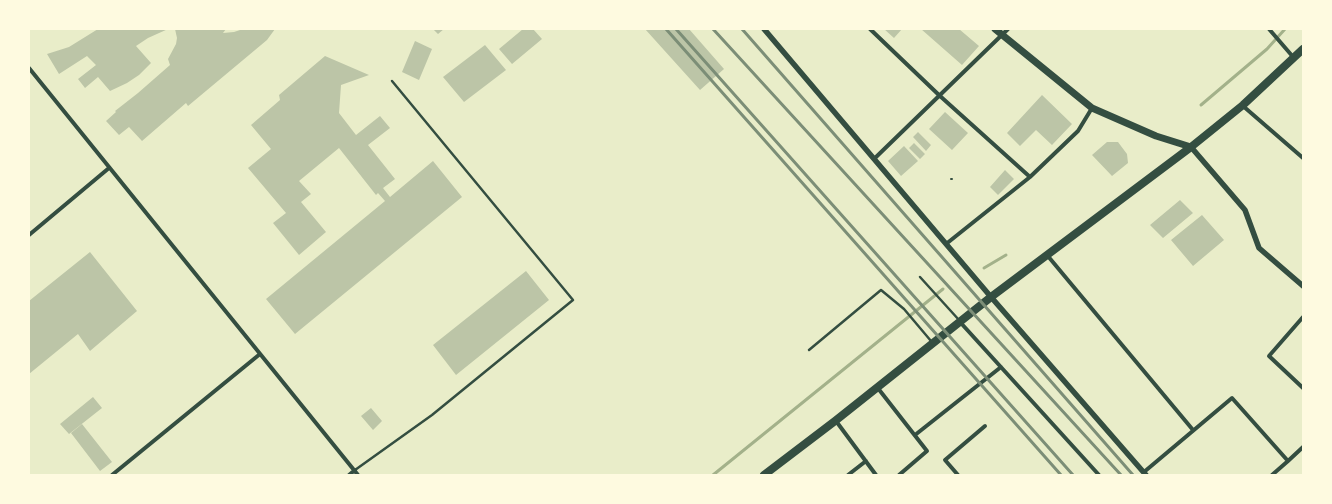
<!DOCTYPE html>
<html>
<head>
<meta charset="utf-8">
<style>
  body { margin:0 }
  #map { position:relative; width:1332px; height:504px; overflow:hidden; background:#e9edc9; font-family:Arial,sans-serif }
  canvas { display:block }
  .frame { position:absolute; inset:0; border:30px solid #fefae0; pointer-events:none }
</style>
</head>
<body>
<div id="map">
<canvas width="1332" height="504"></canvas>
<div class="frame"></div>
</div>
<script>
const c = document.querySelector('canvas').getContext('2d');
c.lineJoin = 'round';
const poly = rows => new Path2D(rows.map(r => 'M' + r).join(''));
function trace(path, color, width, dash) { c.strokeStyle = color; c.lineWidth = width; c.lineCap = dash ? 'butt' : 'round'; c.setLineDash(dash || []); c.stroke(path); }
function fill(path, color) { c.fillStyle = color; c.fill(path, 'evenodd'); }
const stream = poly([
  [1201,105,1267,49,1285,29],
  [984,268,1006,255],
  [713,475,943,289]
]);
const building = poly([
  [98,29,168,29,148,38,136,46,151,63,139,75,127,83,110,91,98,77,85,88,78,79,96,65,87,56,59,74,47,54,69,47],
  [175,29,226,29,223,33,234,32,243,29,275,29,267,40,188,106,186,103,142,141,129,127,119,135,106,121,116,112,115,111,138,93,170,65,168,59,176,44,177,38],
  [433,29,444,29,438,34],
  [523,29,533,29,542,39,512,64,499,49],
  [645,29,689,29,724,69,700,90],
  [884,29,902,29,894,38],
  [921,29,959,29,979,46,962,65],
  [415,41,432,49,419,80,402,72],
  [485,45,506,70,464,102,443,77],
  [325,56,369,75,341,85,339,113,356,135,380,116,390,128,368,145,395,179,383,188,390,197,433,161,462,197,295,334,266,299,385,201,378,193,376,195,339,148,299,181,311,194,301,202,326,232,299,255,273,223,286,213,248,168,271,149,251,125,280,100,279,95],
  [1042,95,1072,124,1052,145,1036,130,1020,146,1007,133],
  [945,112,968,133,952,150,929,129],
  [918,132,931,145,926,151,913,137],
  [1107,142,1118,142,1127,154,1128,163,1112,176,1092,155],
  [914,143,925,154,920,159,909,148],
  [904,146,918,161,901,176,888,161],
  [1005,170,1014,179,998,195,990,187],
  [1180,200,1193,213,1163,238,1150,225],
  [1202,215,1224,240,1193,266,1171,240],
  [90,252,137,311,90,351,78,334,29,374,29,301],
  [526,271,549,300,456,375,433,345],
  [93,397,102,408,69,434,60,424],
  [371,408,382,421,373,430,361,416],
  [82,424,112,462,100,471,71,433]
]);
const path = poly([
  [951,179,952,179]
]);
const service = poly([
  [920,277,959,320],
  [809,350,881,290,904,309,931,341],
  [355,470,432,415,573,300,392,81]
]);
const minor = poly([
  [870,29,940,96,1030,177],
  [1269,29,1294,58],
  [29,68,358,475],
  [1243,106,1303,158],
  [874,159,1008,29],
  [29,235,109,168],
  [946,244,1030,177,1078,131,1092,108],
  [1047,255,1193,430],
  [1303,317,1269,356,1303,388],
  [960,322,1099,475],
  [877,387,927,451,899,475],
  [836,421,876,475],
  [915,435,1001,367],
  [1144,472,1232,398,1288,461,1303,447],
  [112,475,260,354],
  [349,475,355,470],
  [848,475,866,461],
  [958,475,945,460,985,426],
  [1272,475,1288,461]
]);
const tertiary = poly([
  [764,29,991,297,1146,475],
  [1191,147,1245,210,1259,248,1303,286]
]);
const primary = poly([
  [995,29,1092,108,1156,136,1191,147]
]);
const trunk = poly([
  [764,475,835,421,991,297,1191,147,1243,105,1303,49]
]);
const rail = poly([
  [666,29,1061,475],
  [676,29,1073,475],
  [713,29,1121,475],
  [742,29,1133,475]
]);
trace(stream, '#a3b18a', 3);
fill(building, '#bcc5a7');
trace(path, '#344e41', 2);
trace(service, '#344e41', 2.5);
trace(minor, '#344e41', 4);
trace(tertiary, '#344e41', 5.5);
trace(primary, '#344e41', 7);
trace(trunk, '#344e41', 8);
trace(rail, '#7c8e77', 3);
</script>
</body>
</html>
